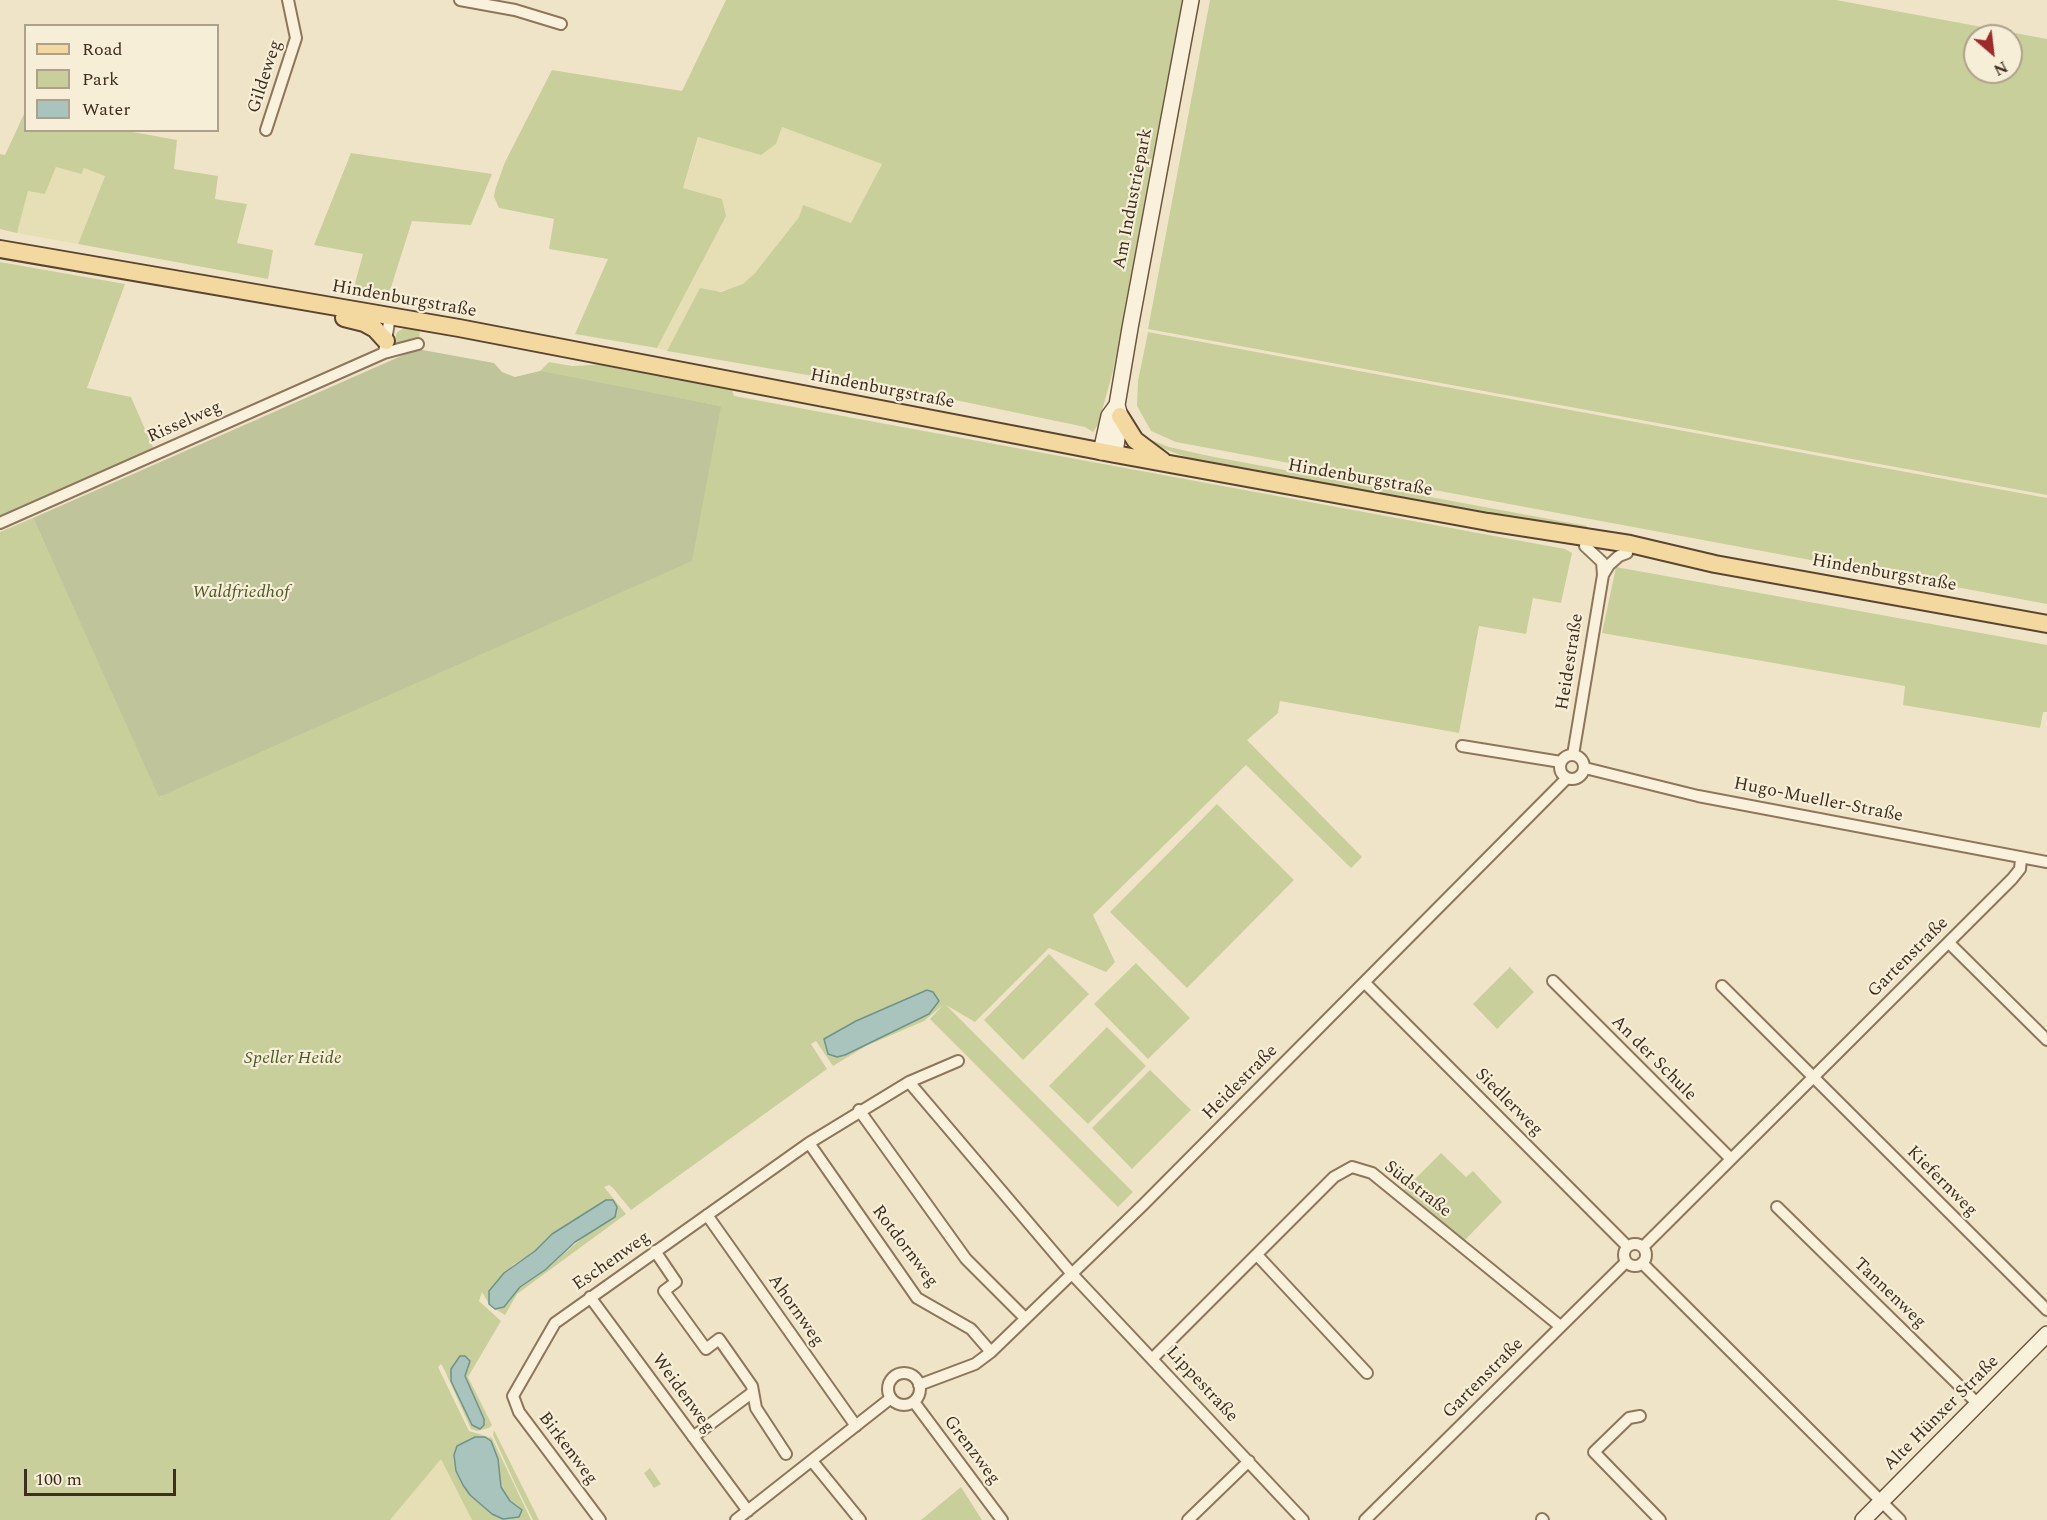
<!DOCTYPE html>
<html>
<head>
<meta charset="utf-8">
<style>
  body { margin:0 }
  #map { position:relative; width:2047px; height:1520px; overflow:hidden; background:#f0e4c8; font-family:Spectral,serif }
  canvas { display:block }
  .legend { position:absolute; left:24px; top:24px; width:195px; height:108px; box-sizing:border-box; background:#f7eed8; border:2px solid #ada18e; margin:0; padding:8px 10px; list-style:none; font-size:18px; color:#3d2e20 }
  .legend li { display:flex; align-items:center; gap:12px; height:30px }
  .legend b { width:30px; border:2px solid #ada18e }
  .north { position:absolute; left:1963px; top:24px; width:60px; height:60px; box-sizing:border-box; background:#f7eed8; border:2px solid #ada18e; border-radius:50%; rotate:152deg; font-size:16px; font-weight:700; line-height:24px; text-align:center; color:#3d2e20 }
  .north::after { content:''; display:block; margin:auto; width:21px; height:27px; background:#9e2a2b; clip-path:polygon(50% 0,100% 100%,50% 72%,0 100%) }
  .scale { position:absolute; left:24px; top:1469px; width:152px; height:27px; box-sizing:border-box; border:3px solid #3d2e20; border-top:0; padding-left:8px; font-size:18px; line-height:21px; white-space:nowrap; color:#3d2e20; -webkit-text-stroke:4px #f7eed8; paint-order:stroke }
</style>
</head>
<body>
<div id="map">
<canvas width="2047" height="1520"></canvas>
<ul class="legend">
<li><b style="height:8px;background:#f3d9a0"></b>Road</li>
<li><b style="height:16px;background:#c9cf9b"></b>Park</li>
<li><b style="height:16px;background:#a9c4bc"></b>Water</li>
</ul>
<div class="north">N</div>
<div class="scale">100 m</div>
</div>
<script>
const c = document.querySelector('canvas').getContext('2d');
c.lineJoin = 'round';
function fill(path, color) { c.fillStyle = color; c.fill(path, 'evenodd'); }
const poly = rows => new Path2D(rows.map(r => 'M' + r).join(''));
function trace(path, color, width, dash) { c.strokeStyle = color; c.lineWidth = width; c.lineCap = dash ? 'butt' : 'round'; c.setLineDash(dash || []); c.stroke(path); }
function label(font, color, halo, rows, align = 'center') {
  c.font = font + ' Spectral,serif'; c.lineWidth = 4.5; c.setLineDash([]); c.textBaseline = 'middle'; c.strokeStyle = halo; c.fillStyle = color; for (const [text, x, y, turn = 0] of rows) {
    c.save(); c.translate(x, y); c.rotate((+turn || 0) * Math.PI / 180); c.textAlign = isNaN(turn) ? turn : align; if (halo) c.strokeText(text, 0, 0); c.fillText(text, 0, 0); c.restore();
  }
}
const farmland = poly([
  [782,127,882,163,851,223,803,206,799,217,755,273,743,284,730,289,714,292,700,289,667,351,657,348,701,265,722,199,683,188,699,137,761,155,776,144],
  [56,167,80,174,84,168,105,175,78,244,17,233,28,190,45,194],
  [441,1458,472,1520,390,1520]
]);
const green = poly([
  [726,0,1182,0,1113,371,1098,425,1093,432,1085,427,960,401,667,351,700,288,721,292,743,284,755,273,799,217,803,205,851,223,882,164,782,127,776,144,761,155,698,137,683,188,722,199,726,216,657,348,575,334,608,259,549,249,554,219,499,208,494,197,495,190,505,162,552,70,682,91],
  [1210,0,1836,0,2047,39,2047,495,1148,329],
  [1975,36,2011,36,2011,72,1975,72],
  [25,112,26,130,127,131,177,140,174,169,218,176,215,199,247,204,237,243,273,250,268,279,78,244,105,176,84,168,81,174,56,167,45,194,28,191,17,233,0,229,0,154,5,155],
  [351,153,492,174,471,225,412,221,388,297,353,291,363,254,314,245],
  [0,262,125,284,87,388,131,397,155,452,0,520],
  [405,328,420,329,419,341,400,344,394,342,397,332],
  [1148,332,2047,498,2047,604,1176,442,1151,431,1137,406,1138,381],
  [549,362,572,366,609,364,731,387,734,396,1565,549,1572,553,1561,603,1533,598,1526,634,1479,626,1459,733,1280,701,1278,713,1247,740,1362,857,1351,868,1246,765,1093,915,1115,962,1106,972,1049,948,975,1022,946,1005,1133,1192,1118,1207,930,1019,943,1005,924,1021,866,1046,833,1066,816,1041,811,1044,827,1069,631,1210,613,1188,609,1185,604,1187,626,1214,517,1294,505,1315,495,1309,504,1307,520,1287,545,1270,588,1233,546,1239,535,1251,513,1265,494,1284,489,1291,489,1304,482,1292,479,1301,501,1321,468,1377,492,1425,489,1428,477,1431,471,1429,444,1369,441,1364,438,1367,469,1431,492,1438,531,1520,472,1520,441,1459,390,1520,0,1520,0,532,33,518,160,797,721,406,543,373,540,371],
  [927,990,933,992,916,1021,876,1039,824,1039,856,1021],
  [469,1368,466,1372,466,1381,484,1419,472,1425,450,1378],
  [1144,437,1169,447,1209,456,1587,526,1585,532,1197,461,1156,446],
  [1616,567,2047,645,2047,712,2043,712,2040,728,1903,705,1905,686,1602,633],
  [1217,804,1294,880,1187,988,1110,912],
  [1049,954,1089,994,1023,1060,984,1020],
  [1136,963,1190,1018,1148,1059,1094,1004],
  [1510,967,1534,992,1497,1029,1473,1004],
  [1107,1027,1146,1066,1088,1124,1049,1086],
  [1150,1070,1191,1110,1132,1169,1092,1128],
  [1441,1153,1466,1177,1473,1171,1502,1202,1464,1241,1403,1191],
  [494,1430,539,1520,533,1520,517,1488,493,1435],
  [650,1468,661,1484,654,1488,644,1473],
  [961,1487,982,1520,921,1520]
]);
const cemetery = poly([
  [417,349,494,363,502,372,515,377,540,371,721,406,692,561,159,797,33,518]
]);
const water = poly([
  [927,990,933,992,939,1001,929,1014,845,1055,837,1057,828,1054,824,1039,856,1021,927,990],
  [606,1200,613,1200,617,1207,615,1217,575,1242,545,1270,520,1287,504,1307,495,1309,489,1304,489,1291,504,1273,535,1251,552,1234,606,1200],
  [460,1356,465,1356,470,1361,465,1376,484,1419,484,1425,480,1429,472,1425,451,1381,451,1369,460,1356],
  [475,1437,485,1437,491,1441,498,1459,501,1487,510,1501,522,1510,519,1517,503,1519,492,1514,470,1495,463,1485,456,1471,454,1455,457,1446,475,1437]
]);
const street = poly([
  [460,0,515,10,561,24],
  [266,130,296,38,288,0],
  [390,316,384,353,418,344],
  [0,523,384,353],
  [1603,575,1609,565,1619,556,1627,553],
  [1462,746,1561,762],
  '1560 767a12 12 0 1 1 24 0a12 12 0 1 1-24 0Z',
  [1573,755,1603,575,1602,562,1585,546],
  [1585,768,1698,796,2047,862],
  [1949,943,2047,1040],
  [1553,981,1731,1159],
  [1365,983,1627,1246],
  [1722,986,2047,1310],
  [909,1082,958,1061],
  [859,1110,966,1259,1025,1318],
  [1777,1207,1979,1405],
  [707,1215,856,1426],
  '1624 1255a11 11 0 1 1 22 0a11 11 0 1 1-22 0Z',
  [1643,1247,2012,879,2020,869,2021,859],
  [655,1251,676,1282,664,1291,706,1349,719,1339,752,1386,756,1408,786,1454],
  [1257,1255,1367,1373],
  [1642,1263,1900,1520],
  [590,1297,748,1511],
  [991,1352,971,1329,917,1298,809,1143,909,1082,1072,1274,1303,1520],
  [1153,1358,1334,1177,1352,1167,1372,1173,1560,1326],
  '888 1389a16 16 0 1 1 32 0a16 16 0 1 1-32 0Z',
  [919,1385,975,1364,991,1352,1144,1204,1567,778],
  [914,1402,1002,1520],
  [1640,1416,1629,1418,1594,1452,1660,1520],
  [693,1437,753,1392],
  [812,1461,860,1520],
  [1542,1519,1543,1520],
  [600,1520,519,1412,513,1396,555,1323,809,1143],
  [736,1520,891,1398],
  [1188,1520,1249,1461],
  [1365,1520,1626,1262]
]);
const secondary = poly([
  [1101,452,1109,416,1117,405],
  [1115,454,1120,416,1117,405,1130,328,1191,0],
  [1863,1520,2047,1334]
]);
const primary = poly([
  [0,249,459,328,1115,454,1488,522,1630,544,1715,564,2047,624],
  [344,318,364,323,375,329,386,341],
  [1120,416,1135,440,1163,461]
]);
const streetNames = [
  ["Gildeweg",266,77,-72],
  ["Am Industriepark",1134,199,-79],
  ["Hindenburgstraße",404,300,10],
  ["Hindenburgstraße",882,390,11],
  ["Risselweg",185,423,-24],
  ["Hindenburgstraße",1360,479,10],
  ["Hindenburgstraße",1884,574,10],
  ["Heidestraße",1571,662,-81],
  ["Hugo-Mueller-Straße",1818,801,11],
  ["Gartenstraße",1909,958,-45],
  ["An der Schule",1653,1059,45],
  ["Heidestraße",1241,1083,-45],
  ["Siedlerweg",1508,1103,45],
  ["Kiefernweg",1941,1182,45],
  ["Südstraße",1417,1190,38],
  ["Rotdornweg",904,1247,53],
  ["Eschenweg",612,1262,-35],
  ["Tannenweg",1889,1294,44],
  ["Ahornweg",795,1311,55],
  ["Gartenstraße",1484,1379,-45],
  ["Lippestraße",1201,1385,47],
  ["Weidenweg",682,1394,54],
  ["Alte Hünxer Straße",1942,1414,-45],
  ["Birkenweg",567,1449,53],
  ["Grenzweg",971,1451,53]
];
const parkNames = [
  ["Waldfriedhof",241,593],
  ["Speller Heide",293,1059]
];
fill(farmland, '#e6deb5');
fill(green, '#c9cf9b');
fill(cemetery, '#bfc49a');
fill(water, '#a9c4bc');
trace(water, '#6f938a', 1.5);
trace(street, '#8d765c', 14);
trace(secondary, '#6f573f', 18);
trace(primary, '#5b4430', 20);
trace(street, '#faf1dc', 10);
trace(secondary, '#faf1dc', 15);
trace(primary, '#f3d9a0', 16);
label('18px', '#3d2e20', '#f7eed8', streetNames);
label('italic 18px', '#4d5a26', '#f7eed8', parkNames);
</script>
</body>
</html>
